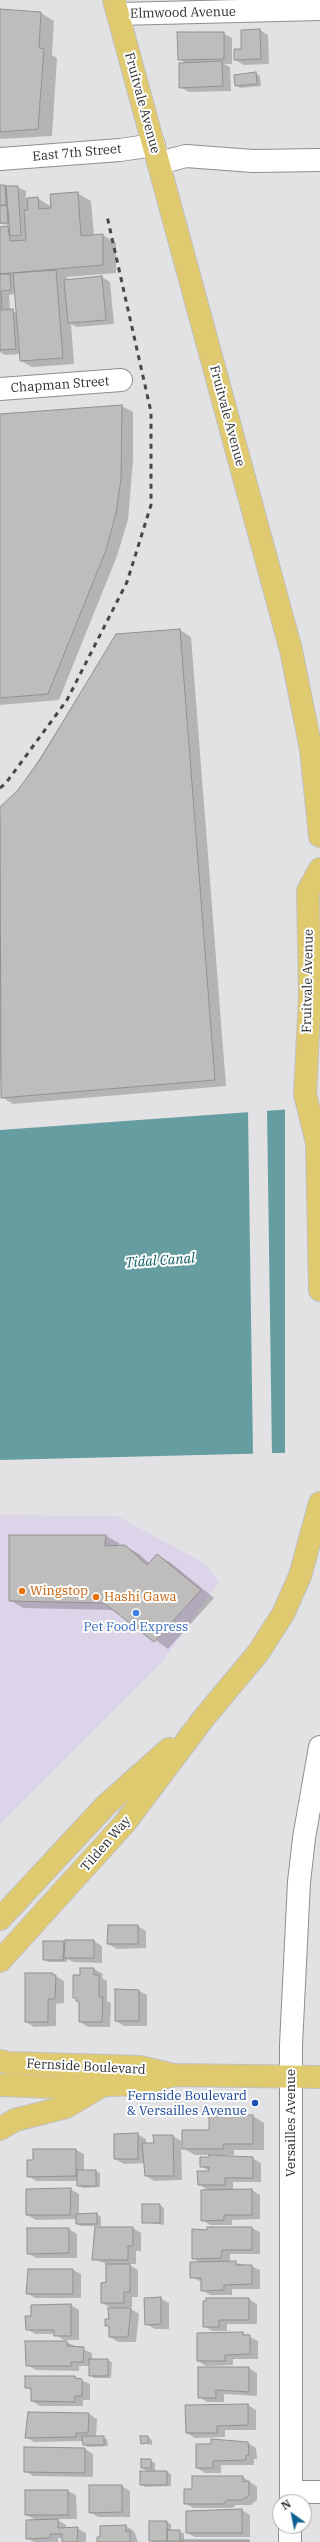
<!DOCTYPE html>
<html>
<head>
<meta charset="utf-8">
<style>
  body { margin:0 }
  #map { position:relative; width:320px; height:2542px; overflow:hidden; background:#e2e2e4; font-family:"IBM Plex Serif",serif }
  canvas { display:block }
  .north { position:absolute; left:272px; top:2494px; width:40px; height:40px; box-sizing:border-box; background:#fff; border:1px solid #ababab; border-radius:50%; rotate:327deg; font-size:11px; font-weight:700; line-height:16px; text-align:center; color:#2d2d2e }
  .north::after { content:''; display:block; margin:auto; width:14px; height:18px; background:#106294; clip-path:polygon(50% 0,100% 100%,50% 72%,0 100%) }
</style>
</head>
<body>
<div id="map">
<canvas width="320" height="2542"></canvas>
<div class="north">N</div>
</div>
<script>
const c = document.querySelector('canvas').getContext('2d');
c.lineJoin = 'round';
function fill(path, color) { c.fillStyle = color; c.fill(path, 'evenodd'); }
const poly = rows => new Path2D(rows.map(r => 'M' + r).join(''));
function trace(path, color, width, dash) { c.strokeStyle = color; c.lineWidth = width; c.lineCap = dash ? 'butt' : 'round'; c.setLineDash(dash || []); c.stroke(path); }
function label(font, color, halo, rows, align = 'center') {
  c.font = font + ' "IBM Plex Serif",serif'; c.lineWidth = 4; c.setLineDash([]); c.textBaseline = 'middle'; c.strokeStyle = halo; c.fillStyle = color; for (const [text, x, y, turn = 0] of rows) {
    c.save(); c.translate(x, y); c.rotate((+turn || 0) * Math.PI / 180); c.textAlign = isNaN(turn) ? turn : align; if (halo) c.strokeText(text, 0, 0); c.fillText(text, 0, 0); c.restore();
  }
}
const commercial = poly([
  [0,1515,117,1516,206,1564,219,1582,163,1661,0,1824]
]);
const water = poly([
  [320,1107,320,1452,0,1460,0,1130]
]);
const pier = poly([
  [320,1105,320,1454,285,1455,285,1108],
  [267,1109,272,1456,253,1456,248,1110]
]);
const shadow = poly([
  [0,10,41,13,54,21,52,55,57,58,52,136,0,139],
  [260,30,268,35,269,64,244,65,235,60],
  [223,33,232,38,232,64,224,64,230,67,231,91,189,92,180,87,186,63,179,59],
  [256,73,260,76,261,86,240,88,236,85],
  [0,186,17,187,26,191,26,199,37,198,52,207,77,193,91,201,94,236,103,235,116,243,116,273,67,277,68,281,102,277,110,282,114,324,77,327,71,324,74,364,32,367,21,361,21,354,5,355,0,352,0,228,11,229,10,225,0,224],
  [16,294,17,313,10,310,9,295],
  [122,406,133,412,133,460,128,520,117,556,59,700,0,705,0,415],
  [180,630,191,637,226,1086,13,1104,2,1097,0,1075,0,809,19,791,117,635],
  [106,1536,119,1543,119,1546,125,1546,139,1554,150,1564,157,1555,171,1563,214,1598,168,1649,114,1610,23,1608,10,1600],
  [138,1926,146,1931,146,1948,117,1949,108,1944],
  [66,1941,94,1941,102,1946,102,1963,74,1962,67,1959,67,1962,48,1962,44,1959,63,1942,66,1944],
  [81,1969,94,1969,103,1974,102,1978,107,1981,107,2001,111,2003,110,2027,88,2027,80,2022,80,2003,74,1997],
  [52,1974,64,1981,64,2003,56,2004,56,2026,34,2027,26,2022],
  [139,1991,147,1995,147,2026,124,2026,116,2021],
  [253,2116,264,2123,264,2150,234,2150,234,2155,224,2155,230,2158,252,2158,261,2163,261,2182,233,2182,233,2190,252,2190,260,2195,260,2219,232,2220,232,2225,210,2225,202,2220,209,2191,199,2184,211,2172,201,2166,223,2155,195,2155,183,2148,210,2131],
  [137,2134,146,2139,146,2144,155,2144,173,2136,181,2141,182,2180,154,2181,146,2176,145,2163,124,2164,115,2159],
  [34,2150,76,2150,84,2154,84,2171,96,2171,100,2173,100,2187,83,2188,78,2185,78,2181,36,2181,28,2176,34,2161],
  [70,2189,79,2194,79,2214,97,2214,101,2217,101,2226,81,2226,77,2224,77,2219,36,2220,27,2215],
  [143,2205,160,2205,164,2208,164,2225,143,2222],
  [96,2228,133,2228,141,2233,141,2251,136,2251,136,2264,128,2264,138,2270,138,2297,132,2297,132,2307,128,2307,139,2314,136,2342,118,2342,110,2337,110,2328,106,2325,113,2309,102,2303,107,2283,107,2264,93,2259],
  [252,2228,260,2232,260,2254,230,2254,230,2262,251,2266,260,2270,260,2289,232,2289,232,2295,210,2295,202,2290,202,2282,191,2277,201,2263,193,2258,208,2231],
  [69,2229,77,2234,77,2258,36,2258,28,2253],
  [73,2270,81,2274,81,2298,35,2298,27,2293],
  [160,2298,169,2303,169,2329,155,2329,146,2324],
  [249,2299,257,2304,257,2324,227,2324,227,2331,212,2331,204,2326],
  [71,2305,79,2310,79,2340,64,2340,55,2334,35,2334,27,2329],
  [242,2333,258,2341,258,2359,233,2359,233,2365,206,2366,198,2361],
  [66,2342,92,2353,92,2360,107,2360,112,2362,111,2378,94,2378,90,2375,90,2366,79,2366,79,2371,36,2370,27,2365],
  [249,2368,257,2373,257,2396,224,2394,224,2402,207,2402,199,2397],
  [74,2377,90,2384,90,2400,83,2400,83,2406,40,2406,32,2401,32,2391,26,2387],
  [248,2405,256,2410,256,2430,225,2430,225,2437,195,2438,187,2433],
  [89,2414,97,2419,96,2437,107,2439,108,2446,88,2447,84,2444,83,2441,34,2442,26,2437],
  [148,2437,152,2440,152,2445,142,2443],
  [212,2440,248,2443,256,2448,257,2459,254,2459,254,2465,221,2465,221,2473,205,2473,197,2468,212,2445],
  [85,2449,93,2454,93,2477,33,2476,25,2471],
  [150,2460,155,2463,155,2472,167,2472,171,2474,171,2486,145,2487,141,2484,149,2472,142,2468],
  [243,2477,257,2487,257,2500,251,2505,236,2505,232,2508,193,2508,185,2503,193,2490],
  [122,2486,130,2491,130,2517,98,2517,90,2512],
  [68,2491,76,2495,77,2519,56,2519,66,2525,66,2528,77,2528,86,2533,86,2542,63,2542,63,2538,58,2538,58,2542,34,2542,27,2538,36,2520,26,2515],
  [242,2510,250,2515,250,2537,195,2537,187,2533],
  [150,2522,167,2522,171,2524,171,2531,184,2533,184,2541,252,2542,153,2542,150,2540],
  [126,2526,134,2531,138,2542,98,2542]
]);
const building = poly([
  [0,9,41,12,39,48,44,49,38,129,0,132,0,9],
  [260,29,261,59,234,60,234,49,241,49,241,30,260,29],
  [177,32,224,32,224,59,178,60,177,32],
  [222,61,223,86,179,88,179,63,222,61],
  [256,72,257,84,235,86,234,75,256,72],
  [0,185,5,185,6,205,0,205,0,185],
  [6,186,18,186,21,235,10,236,6,186],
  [78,192,81,236,103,234,103,265,0,274,0,227,8,226,10,241,26,240,24,210,28,210,27,198,38,197,39,209,51,208,50,194,78,192],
  [7,205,8,223,0,223,0,206,7,205],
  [56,270,63,358,20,361,13,273,56,270],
  [0,274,10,274,11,290,1,291,2,308,0,308,0,274],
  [102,276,106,320,68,323,64,280,102,276],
  [13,309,16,349,0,350,0,310,13,309],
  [122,405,121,479,116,513,106,550,48,694,0,698,0,414,122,405],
  [180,629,215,1080,1,1098,0,807,18,790,41,758,116,634,180,629],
  [9,1535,106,1535,105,1546,125,1545,147,1565,157,1554,201,1590,154,1642,104,1603,9,1601,9,1535],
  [108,1925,138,1925,138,1944,107,1944,108,1925],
  [65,1940,94,1940,94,1958,64,1958,65,1940],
  [43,1941,64,1941,63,1960,43,1960,43,1941],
  [80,1968,94,1968,94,1975,99,1975,99,1997,103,1997,102,2022,79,2022,79,2002,76,2001,76,1998,73,1998,73,1975,80,1975,80,1968],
  [25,1973,53,1973,53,1975,56,1975,55,1999,48,1999,48,2022,25,2022,25,1973],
  [115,1989,139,1990,139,2021,115,2021,115,1989],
  [209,2115,253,2115,253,2144,223,2144,223,2149,182,2149,182,2130,209,2130,209,2115],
  [138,2133,138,2159,114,2159,114,2134,138,2133],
  [153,2135,173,2135,174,2176,145,2176,142,2143,154,2143,153,2135],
  [33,2149,76,2149,76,2176,27,2177,27,2160,33,2160,33,2149],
  [209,2155,253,2157,253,2178,225,2178,225,2185,198,2185,197,2171,209,2171,209,2167,200,2167,200,2157,209,2157,209,2155],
  [77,2170,96,2170,96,2186,77,2186,77,2170],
  [71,2188,70,2215,26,2215,26,2189,71,2188],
  [252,2189,252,2215,224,2215,224,2220,201,2221,201,2190,252,2189],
  [142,2204,160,2204,160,2223,142,2223,142,2204],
  [97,2213,97,2224,76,2224,76,2214,97,2213],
  [95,2227,133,2227,133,2246,128,2246,128,2260,92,2260,95,2227],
  [207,2227,252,2227,252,2250,222,2250,221,2258,192,2259,192,2229,207,2230,207,2227],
  [27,2228,69,2228,69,2253,27,2254,27,2228],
  [236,2261,236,2265,252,2265,252,2284,224,2285,224,2290,201,2291,201,2278,190,2278,190,2262,236,2261],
  [106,2264,130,2264,130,2292,124,2292,124,2303,101,2303,101,2283,106,2282,106,2264],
  [28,2269,73,2269,73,2294,26,2294,28,2269],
  [161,2297,161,2324,145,2325,144,2298,161,2297],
  [206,2298,249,2298,249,2320,219,2320,219,2327,203,2327,203,2301,206,2301,206,2298],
  [71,2304,71,2336,54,2336,54,2330,26,2330,25,2316,31,2316,31,2305,71,2304],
  [108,2308,131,2308,128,2337,109,2337,109,2326,105,2326,105,2319,109,2319,108,2308],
  [243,2332,243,2335,250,2335,250,2354,225,2355,225,2361,197,2361,197,2333,243,2332],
  [25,2341,67,2341,67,2346,84,2347,83,2362,71,2362,71,2366,26,2366,25,2341],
  [89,2359,108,2359,108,2376,89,2376,89,2359],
  [198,2367,249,2367,249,2392,216,2390,216,2398,198,2398,198,2367],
  [25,2376,75,2376,75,2378,82,2379,82,2396,75,2396,75,2402,31,2401,31,2388,25,2388,25,2376],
  [248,2404,248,2425,217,2426,217,2433,186,2433,185,2405,248,2404],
  [28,2412,89,2413,88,2433,76,2433,76,2437,25,2438,28,2412],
  [82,2436,104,2436,104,2445,83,2445,82,2436],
  [140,2436,148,2436,148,2443,141,2444,140,2436],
  [211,2439,248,2442,249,2455,246,2455,246,2460,213,2461,213,2468,196,2468,196,2444,211,2444,211,2439],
  [24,2447,85,2448,85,2473,24,2472,24,2447],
  [141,2459,151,2459,151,2468,141,2468,141,2459],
  [140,2471,167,2471,167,2485,140,2485,140,2471],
  [192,2476,243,2476,243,2482,249,2481,249,2495,242,2500,227,2500,224,2504,184,2504,184,2489,192,2489,192,2476],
  [89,2485,122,2485,122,2512,89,2513,89,2485],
  [25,2490,68,2490,68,2515,25,2515,25,2490],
  [242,2509,242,2533,186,2533,186,2511,242,2509],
  [58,2519,58,2528,78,2527,77,2542,62,2542,62,2534,50,2534,50,2538,26,2539,26,2520,58,2519],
  [149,2521,167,2521,167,2541,149,2541,149,2521],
  [126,2525,126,2532,130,2531,130,2542,97,2542,97,2537,100,2537,100,2526,126,2525],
  [167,2530,180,2530,180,2541,167,2541,167,2530],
  [182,2540,249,2540,249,2542,182,2542,182,2540]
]);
const minor = poly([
  [118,14,320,9],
  [0,159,120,150,154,145],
  [159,163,186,156,253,161,320,160],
  [0,389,121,380],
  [291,2492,320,2492],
  [291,2502,291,2045,299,1882,304,1838,320,1747],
  [290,2542,290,2526]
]);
const major = poly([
  [114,0,291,650,311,749,320,836],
  [320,869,308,891,310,995,305,1094,317,1143,320,1290],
  [0,1919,106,1805,169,1749],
  [0,1961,125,1823,203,1719,258,1653,283,1614,300,1576,320,1503],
  [0,2061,9,2063,140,2067,173,2075,320,2077],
  [0,2085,53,2087,140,2084,171,2076],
  [0,2129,15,2120,66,2107,100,2087]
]);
const rail = poly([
  [0,788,6,783,67,700,127,582,151,505,151,412,107,216]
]);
const markers = [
  [22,1591,4,"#e8710a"],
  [96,1597,4,"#e8710a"],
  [136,1613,4,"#3f7fe0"],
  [255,2103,4,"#1a4fb4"]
];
const streetNames = [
  ["Elmwood Avenue",183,13,-1],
  ["Fruitvale Avenue",142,103,75],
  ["East 7th Street",77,153,-5],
  ["Chapman Street",60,385,-4],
  ["Fruitvale Avenue",227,416,75],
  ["Fruitvale Avenue",308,981,-89],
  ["Tilden Way",106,1844,-49],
  ["Fernside Boulevard",86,2067,3],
  ["Versailles Avenue",291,2123,-90]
];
const foodNames = [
  ["Wingstop",30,1591],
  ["Hashi Gawa",104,1597]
];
const shopNames = [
  ["Pet Food Express",136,1627]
];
const transitNames = [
  ["Fernside Boulevard",247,2096],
  ["& Versailles Avenue",247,2111]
];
const waterNames = [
  ["Tidal Canal",160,1261,-4]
];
fill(commercial, '#dcd5ea');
fill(water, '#669da1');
fill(pier, '#e2e2e4');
fill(shadow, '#0003');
fill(building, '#bfbdbc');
trace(building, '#929190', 1);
trace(minor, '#8e8e8f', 24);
trace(major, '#c0c0c0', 24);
trace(minor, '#fff', 22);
trace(major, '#e0ca70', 22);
trace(rail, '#484849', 3, [5, 5]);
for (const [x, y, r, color] of markers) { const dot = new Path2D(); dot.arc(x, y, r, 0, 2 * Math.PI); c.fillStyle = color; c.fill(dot); trace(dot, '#fff', 1.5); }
label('13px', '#2d2d2e', '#fff', streetNames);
label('13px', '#c56008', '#fff', foodNames, 'left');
label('13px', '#366cbe', '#fff', shopNames);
label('13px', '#164399', '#fff', transitNames, 'right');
label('italic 14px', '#0d5c62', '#fff', waterNames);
</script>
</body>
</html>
